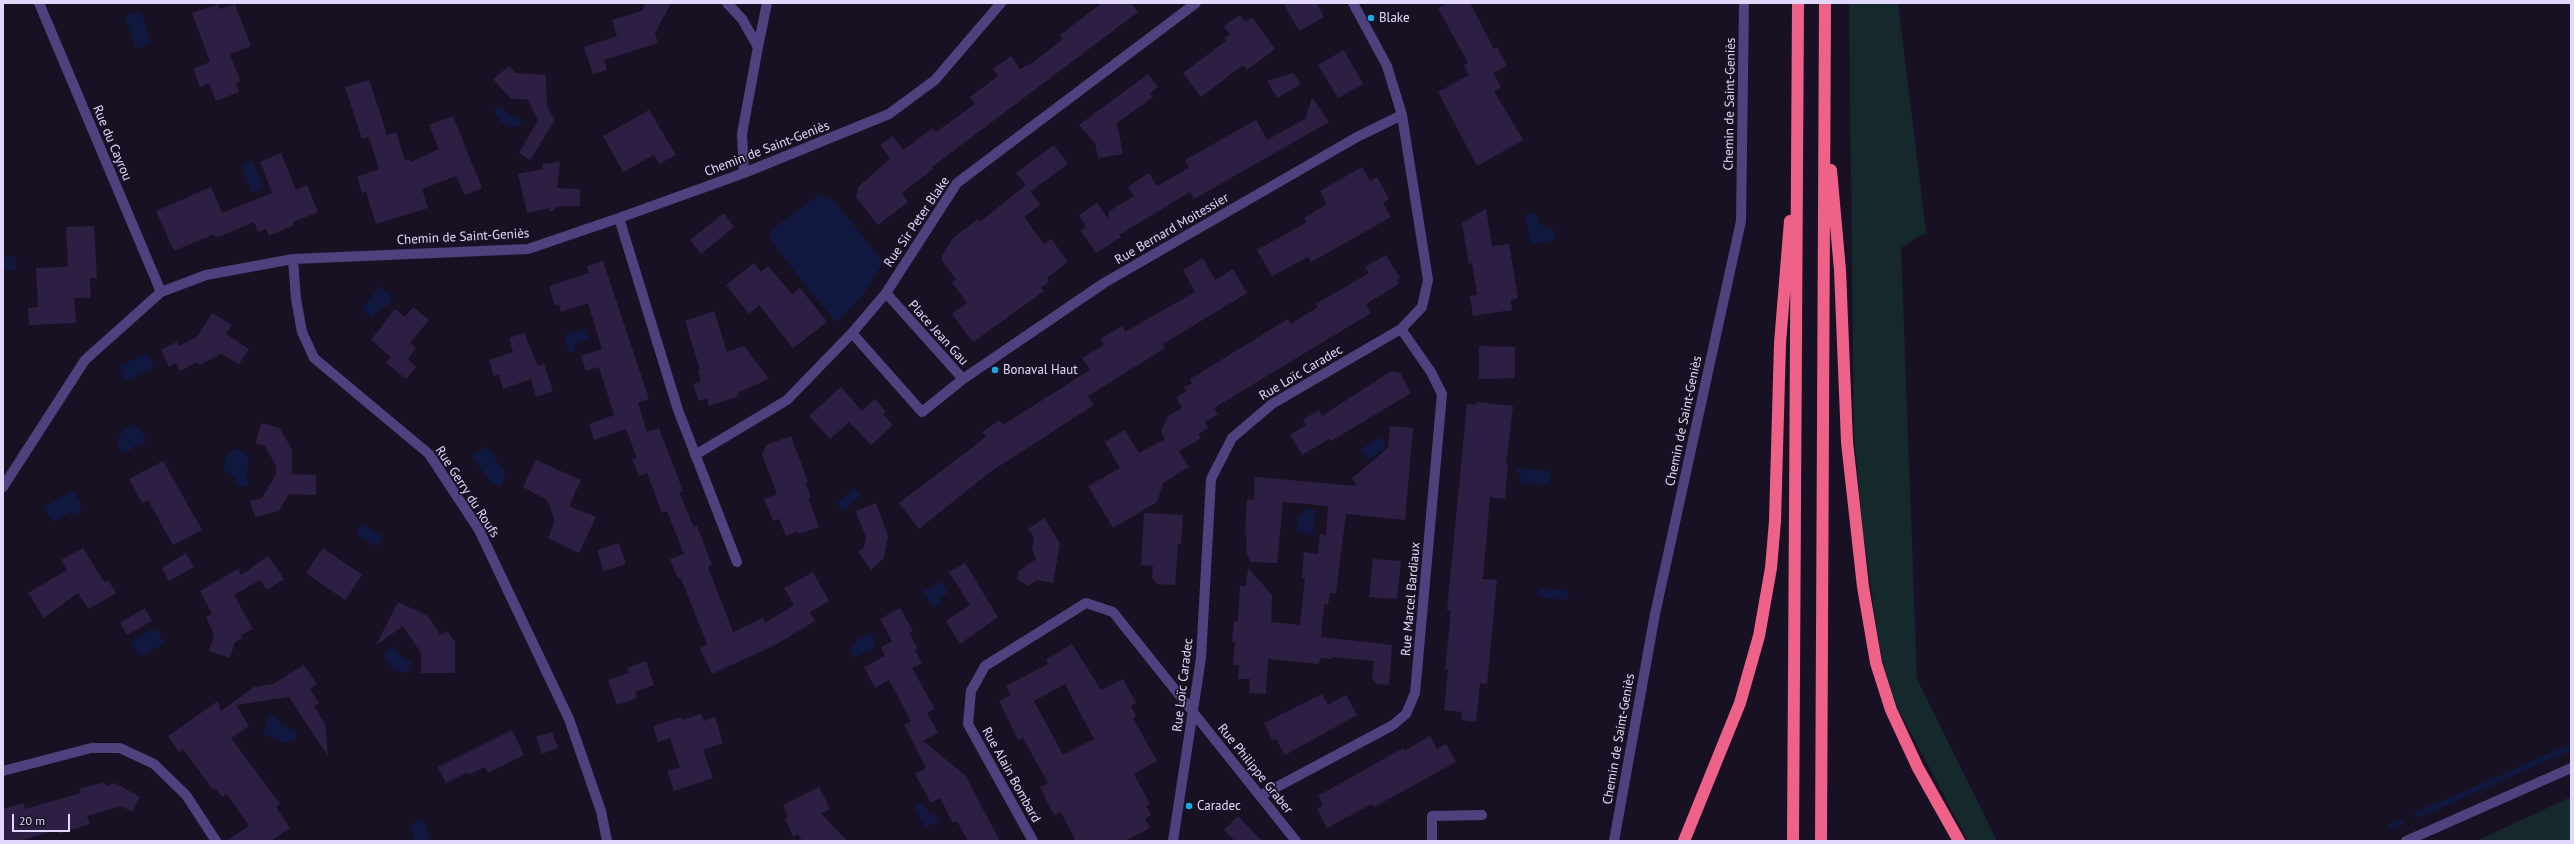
<!DOCTYPE html>
<html>
<head>
<meta charset="utf-8">
<style>
  body { margin:0 }
  #map { position:relative; width:2574px; height:844px; overflow:hidden; background:#181124; font-family:"PT Sans",sans-serif }
  canvas { display:block }
  .frame { position:absolute; inset:0; border:4px solid #e3d8fb; pointer-events:none }
  .scale { position:absolute; left:12px; top:814px; width:58px; height:18px; box-sizing:border-box; border:2px solid #e3d8fb; border-top:0; padding-left:5px; font-size:12px; line-height:14px; white-space:nowrap; color:#e3d8fb; -webkit-text-stroke:3px #181124; paint-order:stroke }
</style>
</head>
<body>
<div id="map">
<canvas width="2574" height="844"></canvas>
<div class="frame"></div>
<div class="scale">20 m</div>
</div>
<script>
const c = document.querySelector('canvas').getContext('2d');
c.lineJoin = 'round';
function fill(path, color) { c.fillStyle = color; c.fill(path, 'evenodd'); }
const poly = rows => new Path2D(rows.map(r => 'M' + r).join(''));
function trace(path, color, width, dash) { c.strokeStyle = color; c.lineWidth = width; c.lineCap = dash ? 'butt' : 'round'; c.setLineDash(dash || []); c.stroke(path); }
function label(font, color, halo, rows, align = 'center') {
  c.font = font + ' "PT Sans",sans-serif'; c.lineWidth = 3.5; c.setLineDash([]); c.textBaseline = 'middle'; c.strokeStyle = halo; c.fillStyle = color; for (const [text, x, y, turn = 0] of rows) {
    c.save(); c.translate(x, y); c.rotate((+turn || 0) * Math.PI / 180); c.textAlign = isNaN(turn) ? turn : align; if (halo) c.strokeText(text, 0, 0); c.fillText(text, 0, 0); c.restore();
  }
}
const green = poly([
  [1849,3,1898,3,1926,232,1901,248,1917,679,1997,841,1968,841,1894,701,1881,656,1863,533,1854,435],
  [2571,797,2571,841,2476,841]
]);
const water = poly([
  [141,11,151,43,136,49,125,16],
  [500,106,508,114,520,120,521,126,510,127,500,121,494,111,495,108],
  [252,161,264,188,252,193,241,166],
  [818,195,834,200,883,262,863,295,836,323,771,241,771,230],
  [1536,213,1538,222,1545,228,1553,227,1556,240,1531,244,1525,215],
  [15,256,16,270,3,270,3,257],
  [380,286,391,296,391,299,388,305,377,312,372,318,362,309],
  [586,329,589,339,574,344,576,351,569,353,564,335],
  [147,353,154,367,126,381,119,367],
  [134,423,145,437,146,442,141,446,135,445,131,450,121,453,117,440,123,431],
  [1381,437,1386,444,1384,450,1368,460,1361,449],
  [487,446,506,474,501,486,492,484,472,456],
  [233,450,243,451,249,460,246,476,249,484,243,486,236,486,235,476,226,472,224,468,225,458],
  [1517,468,1550,471,1549,485,1520,483,1521,474,1517,474],
  [854,487,861,495,844,511,837,504],
  [73,490,81,505,79,506,82,512,75,516,72,511,53,522,44,508],
  [1306,509,1315,510,1313,534,1297,532,1298,515,1304,513],
  [362,524,383,537,377,547,356,534],
  [941,581,948,593,939,599,941,603,934,608,923,591],
  [1539,588,1568,591,1567,600,1538,597],
  [156,628,165,643,140,657,131,642],
  [871,633,875,640,873,648,854,658,850,649,856,641],
  [394,646,401,657,412,662,406,674,392,668,383,654],
  [270,713,277,718,281,725,296,731,296,740,285,743,263,734],
  [922,803,932,816,935,815,939,821,926,828,914,807],
  [422,819,432,841,416,841,409,825]
]);
const stream = poly([
  [2417,815,2571,747],
  [2391,826,2401,823]
]);
const building = poly([
  [646,3,671,3,655,33,658,43,604,60,607,70,593,74,584,47,617,36,612,20,642,11],
  [1102,3,1131,3,1138,12,932,167,933,169,902,193,908,202,878,225,856,197,858,187,890,159,880,145,893,136,903,150,933,128,936,132,975,104,970,97,998,76,993,69,1011,56,1020,69,1032,63,1063,39,1060,35],
  [1283,3,1317,3,1324,17,1299,31],
  [1448,3,1470,3,1494,49,1497,47,1507,66,1493,73,1501,87,1494,91,1523,140,1477,166,1438,92,1469,75,1464,65,1468,63,1438,8],
  [218,4,220,9,235,4,251,46,230,54,240,81,236,83,239,92,216,101,209,83,200,87,193,69,210,62,192,13],
  [1240,15,1245,22,1252,17,1275,49,1247,70,1243,65,1201,97,1183,73,1226,41,1224,38,1230,34,1224,26],
  [1344,50,1363,84,1338,98,1318,65],
  [509,66,515,73,546,75,547,106,555,120,530,160,519,153,538,120,527,99,511,99,493,79],
  [1293,73,1301,84,1277,98,1267,81],
  [1148,74,1158,87,1150,93,1153,97,1117,123,1123,154,1098,158,1095,143,1079,125],
  [369,80,387,135,396,132,405,161,410,159,410,162,439,149,429,125,453,116,482,188,465,195,456,176,422,189,428,208,376,224,366,192,362,193,357,177,379,169,369,137,362,139,345,87],
  [1312,98,1329,122,1194,199,1190,192,1119,235,1121,237,1096,253,1081,231,1086,227,1079,215,1097,203,1110,221,1108,212,1134,196,1128,187,1149,173,1157,186,1189,168,1185,160,1256,120,1267,140,1305,119],
  [649,110,676,155,659,164,654,155,623,172,603,136],
  [1054,145,1068,164,1031,191,1027,186,1040,205,1024,217,1044,244,1051,239,1068,262,1047,278,1049,282,1041,287,1044,291,973,342,952,314,967,303,952,282,956,279,942,261,942,256,953,238,978,219,980,222,1026,185,1016,173],
  [281,153,296,190,307,185,318,212,293,222,294,225,269,236,266,229,258,232,254,222,216,238,214,234,174,251,156,211,211,187,222,213,272,193,260,162],
  [560,162,557,188,580,189,580,206,562,206,555,207,554,211,550,211,550,208,527,213,518,174,543,169,542,164],
  [1362,167,1370,181,1377,177,1389,199,1383,203,1391,217,1311,262,1308,257,1272,276,1257,250,1307,222,1304,218,1327,204,1320,191],
  [1486,209,1492,246,1509,244,1518,298,1511,300,1512,310,1473,316,1470,296,1477,295,1472,263,1469,264,1462,223],
  [724,213,734,227,701,254,690,240],
  [94,226,97,278,90,278,91,298,74,298,76,323,29,325,28,308,38,307,36,268,68,267,66,227],
  [1386,255,1400,278,1397,279,1399,284,1366,304,1371,313,1214,408,1218,414,1205,422,1208,428,1198,434,1201,438,1179,451,1189,467,1163,483,1157,502,1113,528,1088,486,1120,468,1105,442,1125,430,1139,453,1165,439,1161,432,1168,416,1182,408,1176,397,1187,391,1184,387,1192,383,1190,379,1288,319,1291,324,1318,307,1316,304,1369,273,1365,267],
  [1203,258,1215,280,1233,269,1247,293,1163,344,1165,348,1088,396,1094,405,990,472,919,529,899,503,986,437,982,432,1000,420,1003,425,1090,370,1082,358,1104,345,1100,339,1122,326,1125,332,1195,292,1183,270],
  [603,261,649,399,638,403,647,432,659,428,683,491,679,492,694,527,697,526,712,565,708,567,733,632,763,618,765,623,794,605,784,588,813,572,829,601,810,612,815,621,775,645,712,674,700,648,707,644,681,578,678,579,670,559,684,554,667,511,662,513,647,473,639,476,632,459,637,458,626,429,594,440,589,424,614,415,599,367,586,371,581,356,602,349,588,303,561,312,559,304,555,306,549,286,589,273,587,266],
  [754,263,761,272,768,266,792,294,800,288,827,322,793,348,759,305,749,314,726,285],
  [413,307,429,320,410,343,416,348,408,359,416,367,406,379,386,363,391,357,371,340,395,309,405,317],
  [714,311,727,352,744,346,769,379,737,393,739,396,709,406,707,398,699,401,693,384,701,381,698,371,700,370,685,321],
  [212,313,232,325,226,334,249,349,239,364,221,354,199,365,197,362,180,371,176,363,169,367,161,350,177,342,179,346,197,337],
  [524,333,538,366,544,364,553,391,536,397,531,379,503,389,499,374,494,376,489,360,513,352,509,338],
  [1479,346,1515,347,1515,378,1479,379],
  [1391,371,1400,373,1411,393,1331,441,1329,439,1302,455,1290,435,1306,425,1303,420,1319,410,1322,416],
  [841,387,862,411,875,399,886,412,883,414,893,425,871,445,849,422,830,439,809,416],
  [1476,402,1513,406,1506,464,1508,464,1505,499,1490,497,1483,579,1497,580,1487,684,1480,683,1476,722,1461,720,1462,712,1444,710,1448,669,1445,669,1451,611,1447,610,1467,404,1476,405],
  [261,423,280,428,292,450,292,474,316,475,316,495,289,494,279,511,255,517,250,501,262,498,276,474,276,466,265,446,256,443],
  [1390,426,1413,428,1405,520,1346,514,1336,593,1330,593,1328,605,1324,604,1321,637,1392,645,1389,685,1377,684,1372,678,1374,661,1333,657,1332,659,1320,658,1319,664,1268,659,1266,694,1249,693,1250,679,1238,679,1239,665,1233,665,1235,642,1232,642,1234,621,1238,621,1240,586,1246,586,1248,568,1272,595,1271,622,1300,625,1305,578,1302,578,1304,552,1318,554,1320,534,1326,535,1328,506,1283,502,1277,563,1251,562,1246,552,1247,535,1245,535,1247,499,1254,500,1255,477,1357,486,1352,478,1388,448],
  [791,436,808,482,805,483,811,497,808,498,819,527,799,534,798,531,786,536,779,519,773,521,764,499,777,494,762,455,766,445],
  [536,460,581,480,569,506,596,517,579,553,548,538,555,521,547,500,523,487],
  [163,461,202,530,173,545,148,500,142,503,129,479],
  [876,503,888,536,884,558,871,570,858,552,864,547,866,538,856,511],
  [1144,513,1183,515,1181,544,1178,544,1175,585,1157,584,1152,578,1153,566,1141,565],
  [1044,518,1060,543,1053,583,1037,580,1028,586,1017,579,1019,571,1036,559,1032,548,1034,538,1028,529],
  [619,543,626,564,604,571,597,550],
  [83,548,104,582,108,580,116,593,89,609,78,593,44,618,28,593,67,570,61,560],
  [323,548,362,575,345,600,306,573],
  [186,553,194,567,169,581,162,568],
  [268,556,284,579,267,590,260,580,234,595,253,629,241,635,243,638,235,642,230,658,209,651,214,635,206,617,212,614,200,591,238,569,241,575],
  [1373,559,1401,561,1397,599,1369,597],
  [965,563,998,617,960,644,946,621,970,605,949,572],
  [398,602,428,616,440,635,447,631,455,642,455,673,421,673,421,653,403,626,376,645],
  [145,608,152,621,127,635,120,623],
  [900,608,913,631,909,633,918,649,915,650,922,663,912,668,935,709,927,713,938,732,923,741,965,775,1000,841,968,841,957,821,953,823,940,798,931,803,915,774,926,768,904,725,911,721,889,680,875,688,864,667,885,656,881,647,892,641,880,619],
  [1072,644,1101,690,1123,679,1136,703,1131,706,1136,716,1133,718,1157,761,1134,774,1150,804,1146,806,1151,815,1145,819,1150,828,1125,841,1076,841,1061,812,1054,815,1040,787,1048,783,1023,738,1018,740,999,701,1011,695,1006,686,1048,664,1046,660],
  [1065,684,1094,739,1063,755,1034,701],
  [646,661,654,685,635,692,637,698,617,705,608,680,629,673,627,668],
  [304,665,317,684,310,689,319,703,314,706,325,724,328,756,289,697,236,705,249,726,231,738,280,804,276,807,290,828,271,841,226,841,249,826,227,794,222,797,215,788,213,790,183,749,179,752,168,736,218,701,221,711,254,687,273,684],
  [1322,694,1328,705,1346,695,1357,715,1285,755,1276,739,1273,741,1264,723],
  [701,714,704,721,715,717,723,743,703,750,713,778,674,791,667,771,680,767,670,738,658,742,653,726,681,717,682,720],
  [512,730,524,755,488,773,485,767,469,775,468,772,446,783,438,767],
  [552,732,558,748,542,754,536,737],
  [1430,736,1437,749,1446,744,1456,762,1374,807,1372,804,1327,828,1317,809,1323,805,1318,796,1403,748,1404,751],
  [104,782,106,786,115,783,140,797,132,812,122,806,87,816,90,824,59,834,58,830,18,841,3,841,3,809,23,803,25,809,81,793,79,789],
  [819,787,830,809,821,813,847,841,802,841,798,834,793,837,785,818,788,817,783,805],
  [1238,816,1262,841,1235,841,1224,830]
]);
const minor = poly([
  [39,3,161,292],
  [727,3,742,19,758,47,742,134,744,173],
  [758,47,767,3],
  [619,218,678,410,737,562],
  [293,259,296,299,302,332,314,358,429,454,479,530,569,719,601,811,607,841],
  [886,293,963,379],
  [852,333,922,412,963,379,1104,283,1357,137,1402,115],
  [695,455,787,400,852,333,886,293,957,183,1196,3],
  [3,487,85,360,161,292,206,275,293,259,528,249,619,218,744,173,889,114,935,80,1001,3],
  [3,771,91,748,120,748,154,764,186,795,216,841],
  [1260,796,1393,725,1406,714,1415,693,1442,394,1431,372,1401,329],
  [1033,841,968,724,971,691,985,666,1086,603,1113,612,1296,841],
  [1173,841,1201,658,1211,479,1232,438,1272,404,1401,329,1422,307,1428,280,1402,115,1387,66,1353,3],
  [1432,841,1432,816,1482,815],
  [1614,841,1655,614,1741,221,1744,3],
  [2406,841,2571,768]
]);
const highway = poly([
  [1831,170,1840,270,1847,442,1863,587,1876,663,1891,710,1918,768,1959,841],
  [1684,841,1740,703,1759,636,1771,568,1775,521,1780,343,1790,221],
  [1793,841,1798,3],
  [1821,841,1825,3]
]);
const markers = [
  [1371,18,4,"#19aae6"],
  [995,370,4,"#19aae6"],
  [1189,806,4,"#19aae6"]
];
const poiNames = [
  ["Blake",1379,18],
  ["Bonaval Haut",1003,370],
  ["Caradec",1197,806]
];
const streetNames = [
  ["Chemin de Saint-Geniès",1730,104,-89],
  ["Rue du Cayrou",112,143,67],
  ["Chemin de Saint-Geniès",767,149,-21],
  ["Rue Sir Peter Blake",917,222,-56],
  ["Rue Bernard Moitessier",1172,229,-30],
  ["Chemin de Saint-Geniès",463,237,-3],
  ["Place Jean Gau",938,333,48],
  ["Rue Loïc Caradec",1301,373,-31],
  ["Chemin de Saint-Geniès",1684,421,-78],
  ["Rue Gerry du Roufs",467,492,57],
  ["Rue Marcel Bardiaux",1411,599,-85],
  ["Rue Loïc Caradec",1183,685,-83],
  ["Chemin de Saint-Geniès",1619,739,-80],
  ["Rue Philippe Graber",1255,769,51],
  ["Rue Alain Bombard",1011,775,61]
];
fill(green, '#15292d');
fill(water, '#10183f');
trace(stream, '#10183f', 6);
fill(building, '#2d1f43');
trace(minor, '#4f417e', 10);
trace(highway, '#ee6189', 12);
for (const [x, y, r, color] of markers) { const dot = new Path2D(); dot.arc(x, y, r, 0, 2 * Math.PI); c.fillStyle = color; c.fill(dot); trace(dot, '#181124', 1.5); }
label('13px', '#e3d8fb', '#181124', poiNames, 'left');
label('13px', '#e3d8fb', '#181124', streetNames);
</script>
</body>
</html>
